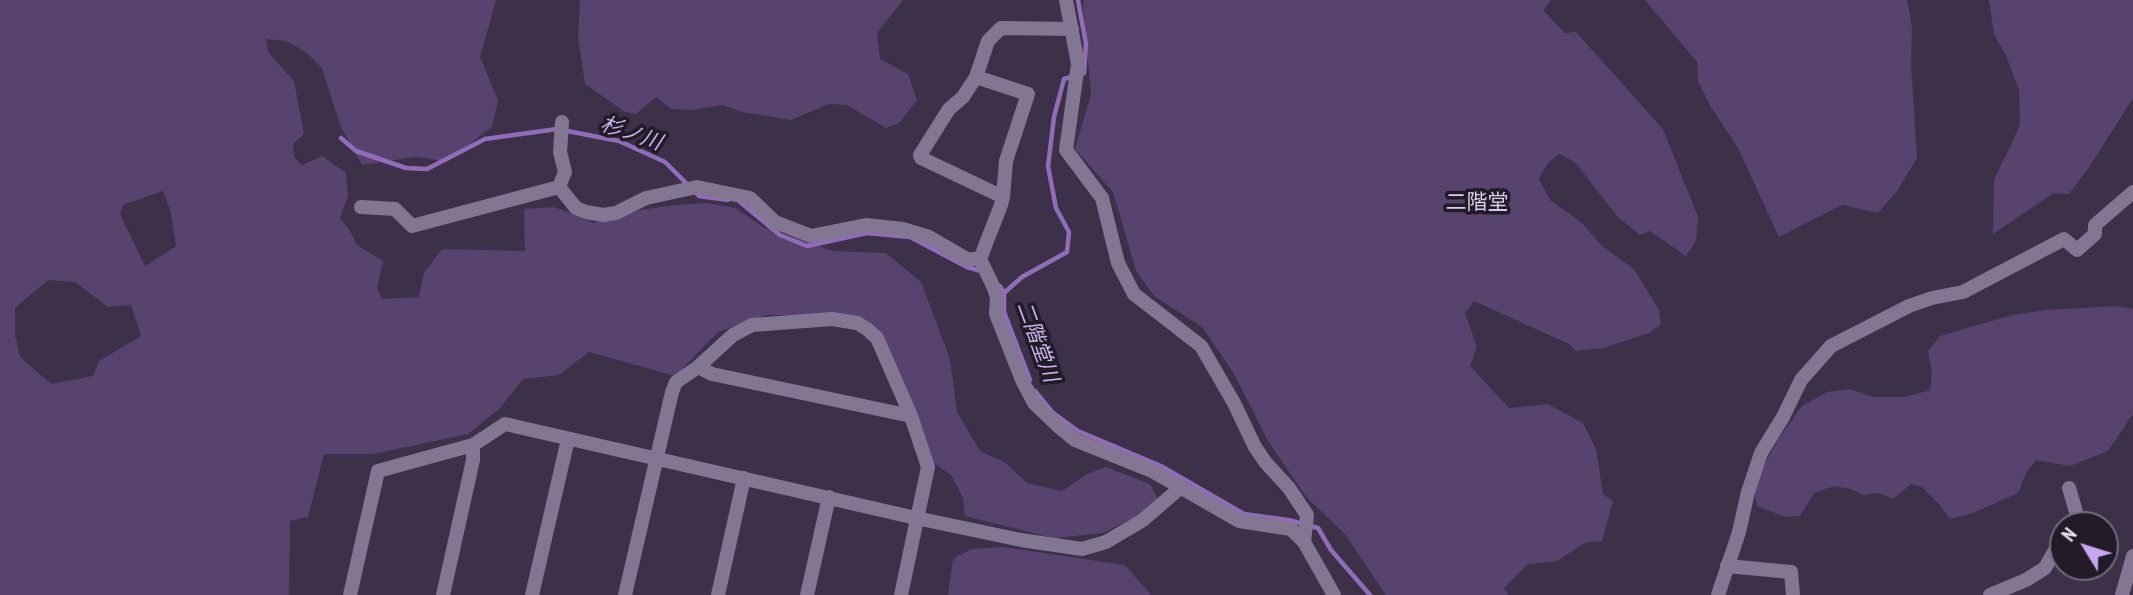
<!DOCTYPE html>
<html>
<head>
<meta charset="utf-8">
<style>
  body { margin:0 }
  #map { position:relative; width:2133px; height:595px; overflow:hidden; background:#3c3149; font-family:"PT Sans Narrow",sans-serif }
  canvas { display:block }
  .north { position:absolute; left:2049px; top:511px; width:70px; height:70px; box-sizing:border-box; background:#211c27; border:2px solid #716c79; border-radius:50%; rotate:308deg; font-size:19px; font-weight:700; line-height:28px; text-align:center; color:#eae4f3 }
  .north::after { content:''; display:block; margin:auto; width:24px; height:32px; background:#c7a6ef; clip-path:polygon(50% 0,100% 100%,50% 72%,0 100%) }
</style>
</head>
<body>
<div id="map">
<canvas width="2133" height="595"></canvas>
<div class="north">N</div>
</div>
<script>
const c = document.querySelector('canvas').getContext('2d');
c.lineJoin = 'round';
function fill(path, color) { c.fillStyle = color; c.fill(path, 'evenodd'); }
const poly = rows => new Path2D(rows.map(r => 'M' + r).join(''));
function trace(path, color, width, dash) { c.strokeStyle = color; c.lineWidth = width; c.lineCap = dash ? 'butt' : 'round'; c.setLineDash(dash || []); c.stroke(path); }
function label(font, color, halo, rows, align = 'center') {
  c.font = font + ' "PT Sans Narrow","Noto Sans JP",sans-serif'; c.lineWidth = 7; c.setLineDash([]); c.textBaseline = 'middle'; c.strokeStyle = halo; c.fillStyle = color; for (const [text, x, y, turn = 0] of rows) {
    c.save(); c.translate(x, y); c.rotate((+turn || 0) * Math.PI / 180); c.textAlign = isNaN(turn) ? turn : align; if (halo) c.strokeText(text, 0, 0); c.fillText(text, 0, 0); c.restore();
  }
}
const green = poly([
  [0,0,496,0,480,57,498,100,492,127,447,161,415,157,362,165,340,125,322,68,307,53,286,41,266,39,268,52,294,81,304,134,293,144,294,157,302,165,322,156,346,173,348,196,340,218,350,231,357,245,383,261,377,288,382,299,419,297,424,273,442,249,525,251,524,209,555,207,593,223,641,210,675,205,707,203,736,208,763,227,833,251,886,253,921,282,950,359,957,412,980,451,1006,463,1027,483,1062,491,1087,474,1106,467,1150,484,1159,501,1141,514,1103,533,1054,538,965,516,963,498,951,475,931,461,880,339,820,315,767,315,718,332,675,376,589,352,559,375,523,379,500,408,468,434,373,454,324,454,308,517,290,521,289,595,0,595],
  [163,191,171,213,176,246,145,266,120,214,123,205],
  [48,280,75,282,108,307,131,305,141,336,99,361,93,376,51,384,20,357,15,335,15,308],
  [580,0,903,0,877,33,880,59,908,74,917,100,899,123,886,128,847,105,828,104,791,120,742,112,723,105,691,110,671,109,656,97,636,114,625,112,585,84,578,36],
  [1084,0,1551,0,1543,10,1565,33,1576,32,1663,129,1698,217,1696,241,1686,256,1650,231,1640,235,1617,216,1575,162,1559,154,1548,163,1539,179,1550,200,1582,223,1603,247,1634,269,1659,310,1661,324,1649,333,1603,348,1576,351,1569,344,1474,301,1465,313,1477,347,1470,366,1509,408,1548,404,1583,423,1596,449,1603,494,1613,501,1602,541,1585,543,1557,561,1528,564,1504,588,1509,595,1386,595,1344,533,1307,498,1268,441,1233,372,1202,327,1154,296,1136,271,1113,192,1075,149,1091,94,1083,6],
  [1645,0,1907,0,1912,27,1911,65,1917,158,1897,191,1878,213,1842,205,1779,237,1738,148,1711,107,1698,81,1697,62],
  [1989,0,2133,0,2133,98,2090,166,2069,194,2054,193,1993,234,1994,180,2020,125,2019,90,2006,56,1994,34],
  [2117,306,2133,309,2133,414,2108,451,2070,466,2036,460,2026,473,2018,493,1973,513,1950,519,1938,503,1922,487,1911,484,1893,499,1879,493,1863,495,1851,489,1835,486,1814,493,1800,516,1785,517,1757,506,1753,485,1779,438,1802,406,1827,392,1850,389,1873,397,1905,397,1930,390,1932,373,1928,351,1940,336,2012,315,2046,310],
  [1003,547,1125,565,1151,595,948,595,953,560,958,555,961,555,971,549]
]);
const stream = poly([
  [341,138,356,151,406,168,427,169,485,139,557,129,619,141,665,162,688,185],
  [694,191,699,196,728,200],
  [740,202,780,235,807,246,867,233,910,237,967,267,981,271],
  [1000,286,1004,293,1004,312,1030,380],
  [1004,293,1022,277,1067,252,1069,232,1056,208,1048,166,1054,117,1064,79,1084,73,1086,44,1078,0],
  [1035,391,1052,412,1078,431,1161,466,1244,514,1288,520,1318,528,1331,550,1370,595]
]);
const minor = poly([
  [1066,0,1078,64,1066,150,1102,198,1118,263,1134,294,1201,346,1234,403,1255,447,1266,463,1289,488,1307,515,1304,542],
  [1072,29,1001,28,988,41,976,77,963,97,949,109,920,155,921,158,1003,197,1001,205,980,259,994,288,997,298,996,314,1022,380,1034,403,1058,426,1075,440,1152,471,1239,521,1291,529,1304,542,1334,595],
  [976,77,1028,94,1006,161,1003,197],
  [562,122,560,152,565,172,559,187,576,208,586,212,603,215,616,213,646,198,697,187,750,198,775,222,811,236,866,225,903,229,929,237,967,259,980,259],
  [361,207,395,209,412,226,559,187],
  [698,367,712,374,911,416],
  [2069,488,2077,515,2070,525],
  [1727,566,1791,572,1793,595],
  [350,595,378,471,473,445,505,424,916,518,1021,540,1082,549,1106,542,1143,520,1180,488],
  [443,595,473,460,473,445],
  [532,595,568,439],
  [625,595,672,392,676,382,698,367,733,335,752,325,832,319,857,323,867,329,877,338,911,416,928,467,901,595],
  [718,595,744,478],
  [807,595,829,497],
  [1718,595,1739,532,1748,492,1761,453,1783,417,1801,380,1831,346,1909,306,1932,298,1963,292,2064,239,2077,250,2095,234,2095,225,2133,192],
  [1990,595,2026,580,2045,568,2063,536],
  [2122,595,2133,556]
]);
const waterNames = [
  ["杉ノ川",631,134,19],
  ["二階堂川",1037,342,70]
];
const neighbourhoodNames = [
  ["二階堂",1477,203]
];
fill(green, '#57436d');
trace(stream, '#916db9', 4.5);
trace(minor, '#827692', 14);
label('italic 21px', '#cfb4f0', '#211c27', waterNames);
label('21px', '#dacdec', '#211c27', neighbourhoodNames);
</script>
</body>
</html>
